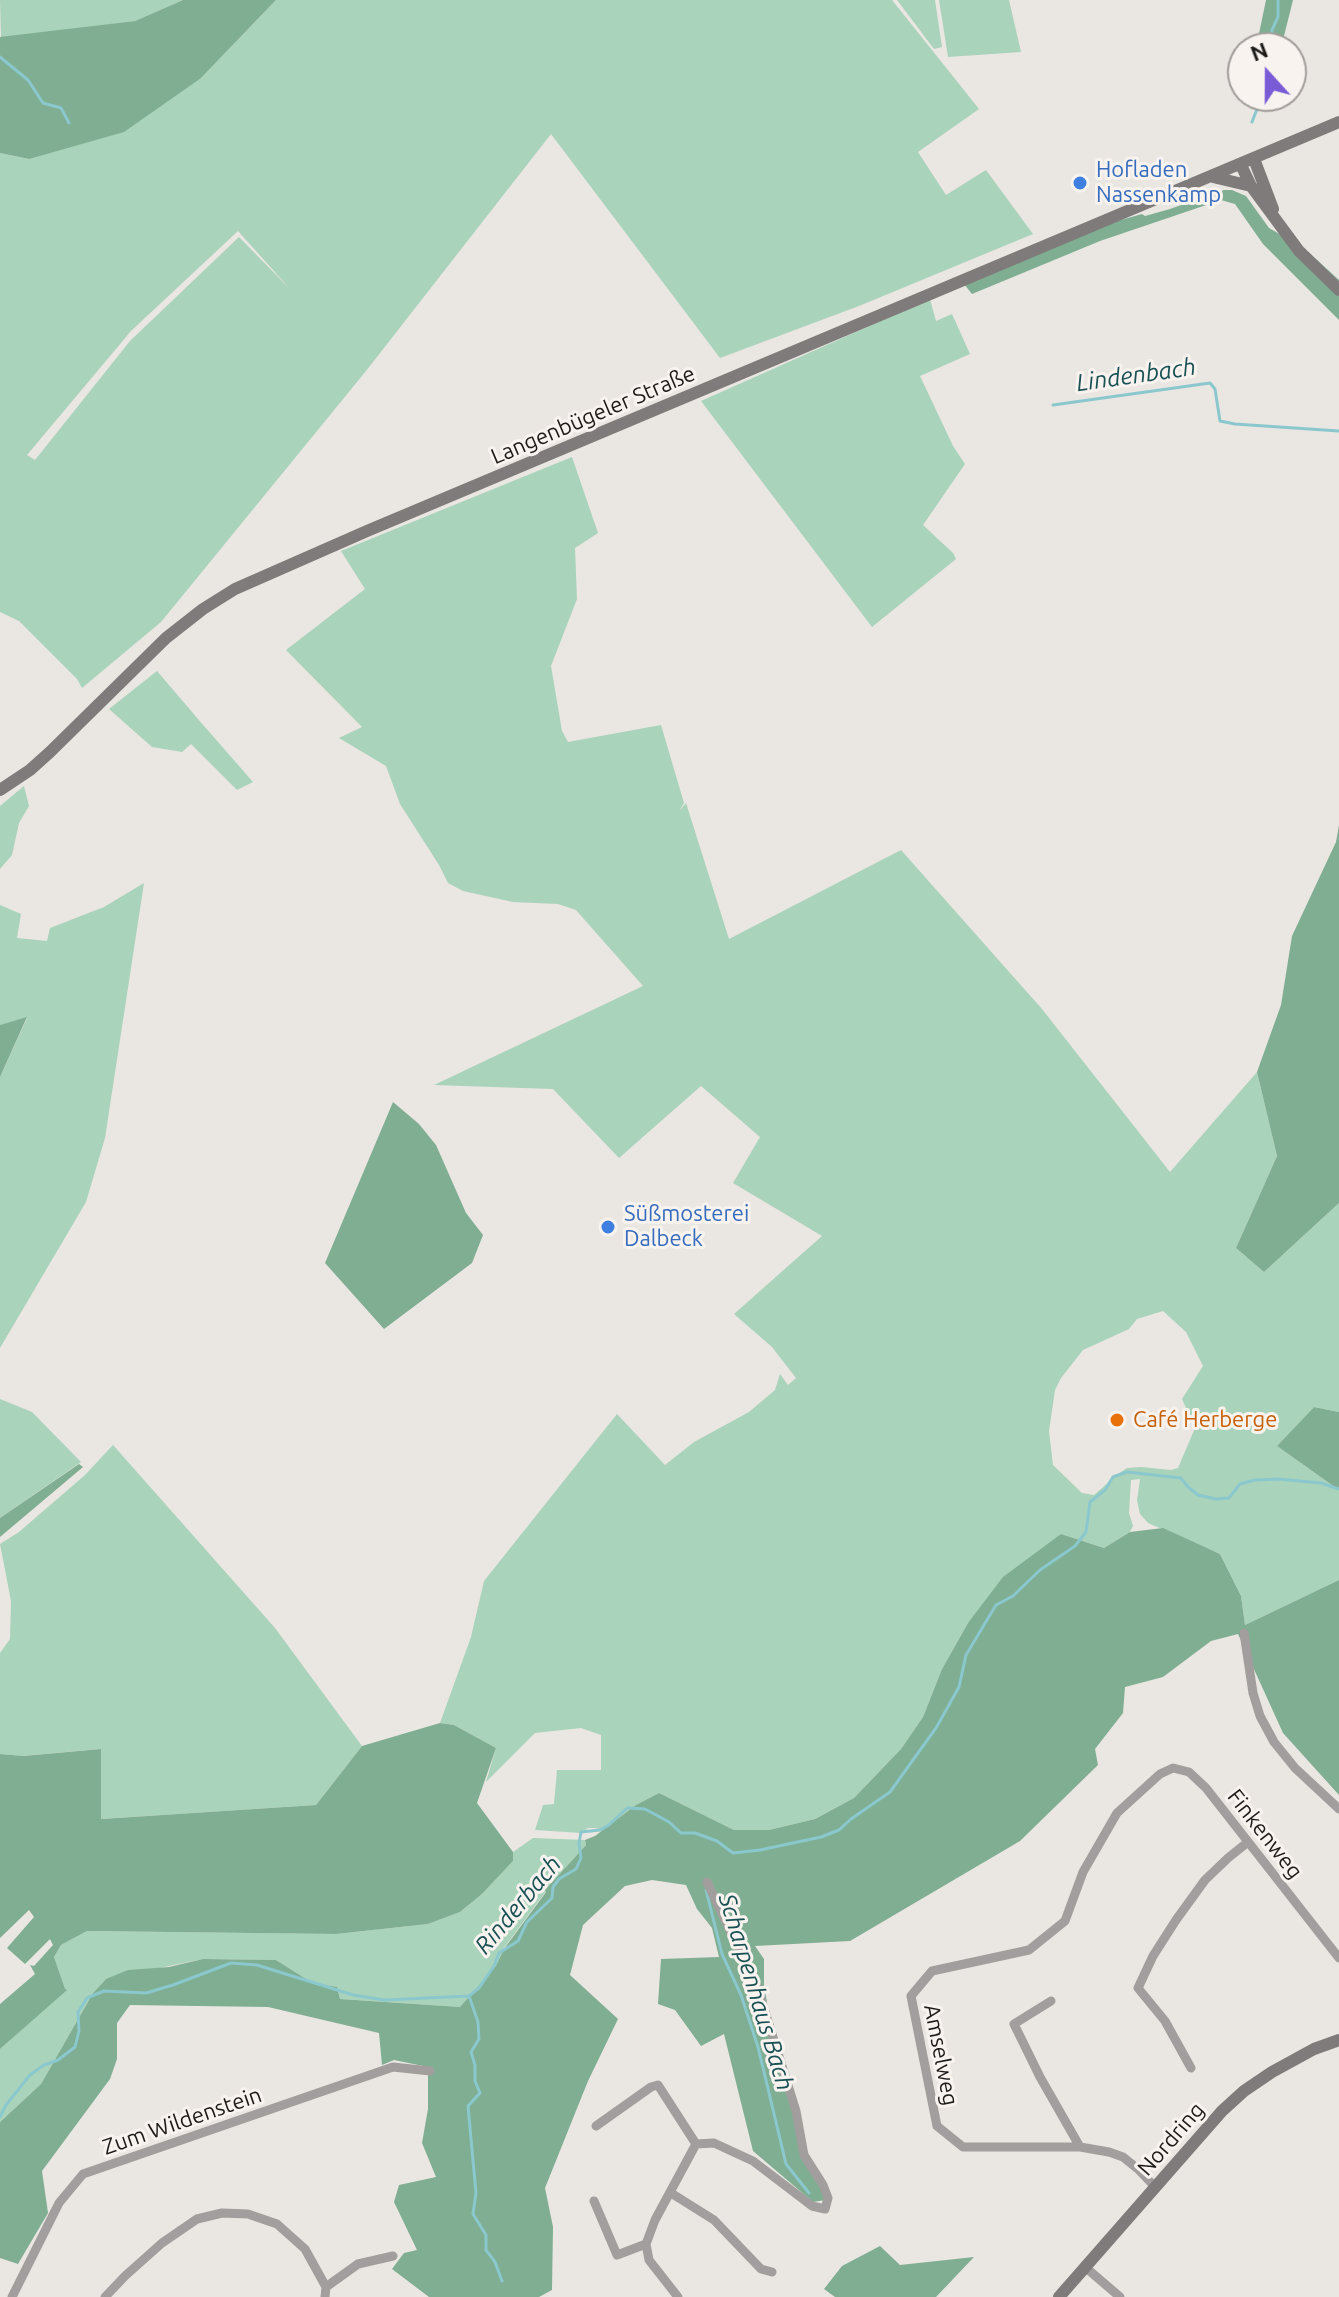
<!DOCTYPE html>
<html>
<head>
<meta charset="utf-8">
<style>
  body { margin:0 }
  #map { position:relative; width:1339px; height:2297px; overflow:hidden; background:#eae6e2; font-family:Ubuntu,sans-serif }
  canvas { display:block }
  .north { position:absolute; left:1227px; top:32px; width:80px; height:80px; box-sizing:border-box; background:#f8f3ef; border:2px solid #a09d9a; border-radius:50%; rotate:339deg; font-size:22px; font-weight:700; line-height:32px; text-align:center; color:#1c1b1a }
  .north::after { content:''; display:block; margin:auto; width:28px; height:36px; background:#795bd6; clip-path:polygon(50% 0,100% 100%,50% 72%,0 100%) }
</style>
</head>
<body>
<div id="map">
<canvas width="1339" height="2297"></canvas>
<div class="north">N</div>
</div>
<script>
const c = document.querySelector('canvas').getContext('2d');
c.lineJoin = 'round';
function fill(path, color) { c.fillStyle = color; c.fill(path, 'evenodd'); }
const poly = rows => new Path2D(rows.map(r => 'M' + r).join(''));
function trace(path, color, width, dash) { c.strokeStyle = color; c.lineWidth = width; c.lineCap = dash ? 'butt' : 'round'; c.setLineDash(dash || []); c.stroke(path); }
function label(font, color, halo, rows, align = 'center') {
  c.font = font + ' Ubuntu,sans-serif'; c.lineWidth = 6; c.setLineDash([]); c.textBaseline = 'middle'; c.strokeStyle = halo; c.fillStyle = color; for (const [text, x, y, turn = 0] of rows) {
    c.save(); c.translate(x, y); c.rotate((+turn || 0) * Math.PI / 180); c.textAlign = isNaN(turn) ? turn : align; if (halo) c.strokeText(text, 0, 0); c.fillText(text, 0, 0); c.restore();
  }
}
const green = poly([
  [0,0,183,0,135,21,1,38],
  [276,0,892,0,979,109,918,152,946,195,986,170,1033,234,859,306,720,358,551,134,366,371,161,622,82,688,77,679,19,621,0,612,0,153,29,159,201,78],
  [238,231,291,290,239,237,130,341,35,460,27,455,131,331],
  [897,0,935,0,942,47,934,49],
  [939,0,1009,0,1021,52,948,57],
  [930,299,936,321,952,314,970,354,920,376,953,446,965,464,923,525,953,553,956,559,872,627,701,401],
  [572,457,598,533,575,548,577,599,551,666,562,731,568,742,661,725,684,803,679,811,686,803,729,939,901,850,1042,1009,1170,1172,1257,1072,1277,1156,1236,1248,1264,1272,1339,1203,1339,1412,1314,1407,1277,1446,1339,1490,1339,1580,1245,1625,1241,1596,1220,1554,1148,1523,1140,1514,1137,1500,1140,1479,1131,1480,1129,1513,1133,1526,1130,1532,1104,1548,1061,1534,968,1623,942,1669,923,1717,901,1749,854,1798,815,1819,769,1830,734,1830,659,1793,636,1805,602,1831,596,1828,588,1828,581,1833,535,1830,543,1805,554,1804,557,1770,601,1770,601,1735,581,1728,535,1733,486,1782,496,1748,454,1725,440,1723,471,1637,484,1581,617,1414,665,1465,694,1442,749,1412,775,1390,780,1374,788,1385,796,1378,772,1347,734,1314,822,1236,733,1183,760,1137,701,1086,619,1158,553,1089,434,1085,643,986,576,910,558,904,513,902,463,891,448,883,439,865,400,804,386,766,339,738,362,727,286,650,365,589,341,551],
  [1163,1311,1186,1332,1203,1366,1182,1399,1195,1428,1178,1468,1171,1470,1141,1467,1127,1468,1118,1474,1094,1495,1082,1493,1053,1465,1049,1431,1055,1390,1061,1378,1083,1350,1129,1329,1137,1319],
  [157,671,198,719,253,782,237,790,191,744,182,752,152,747,109,709],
  [24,786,29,806,19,823,12,855,0,869,0,806],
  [144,883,105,1138,86,1202,0,1348,0,1077,27,1018,0,1025,0,905,21,914,17,938,47,941,50,928,104,907],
  [0,1399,32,1412,81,1462,0,1518],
  [113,1445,275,1628,362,1746,316,1805,100,1819,100,1749,21,1756,0,1754,0,1653,10,1639,11,1601,0,1544,19,1532,85,1475],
  [533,1838,585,1840,586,1845,545,1890,546,1891,504,1948,497,1966,460,2007,340,1999,337,1988,314,1984,276,1960,203,1959,106,1979,93,1993,41,2084,0,2122,0,2049,65,1990,54,1957,61,1945,87,1931,336,1934,428,1924,460,1912,482,1894,513,1861,513,1852]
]);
const forest = poly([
  [183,0,276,0,201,78,124,132,29,159,0,153,0,37,135,21],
  [1266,0,1293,0,1281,48,1256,48],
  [1224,190,1232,190,1246,196,1269,228,1304,248,1339,280,1339,320,1263,244,1235,204,1221,200,1100,241,972,294,964,284,1107,224,1142,214,1145,216,1170,209],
  [1339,825,1339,1203,1264,1272,1236,1248,1277,1156,1257,1072,1281,1005,1292,936,1336,842],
  [27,1017,0,1077,0,1025],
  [393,1102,419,1124,436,1145,466,1213,483,1235,472,1263,384,1329,325,1263],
  [1314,1407,1339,1412,1339,1490,1277,1446],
  [79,1464,83,1467,0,1537,0,1518],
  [1163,1528,1220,1554,1241,1596,1245,1625,1339,1580,1339,1795,1283,1733,1238,1634,1211,1641,1163,1677,1125,1687,1123,1713,1095,1749,1098,1765,1020,1841,850,1941,755,1946,764,1959,764,1986,773,2035,804,2155,826,2200,813,2202,753,2151,724,2034,701,2046,675,2010,658,2004,661,1959,719,1957,712,1928,697,1909,686,1885,652,1880,625,1886,583,1925,570,1975,618,2019,588,2081,545,2188,553,2227,552,2290,539,2297,429,2297,392,2269,404,2253,417,2250,394,2202,399,2185,436,2177,422,2143,428,2109,428,2067,394,2060,382,2065,379,2033,268,2007,130,2005,117,2023,117,2059,110,2079,42,2171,48,2213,18,2264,0,2258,0,2122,41,2084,93,1993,106,1979,128,1970,169,1967,203,1959,276,1960,314,1984,337,1987,340,1999,460,2007,496,1966,504,1949,546,1892,545,1890,586,1845,585,1840,595,1836,636,1805,659,1793,734,1830,769,1830,815,1819,854,1798,901,1749,923,1717,942,1669,968,1623,1003,1577,1061,1534,1104,1548,1130,1532],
  [440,1723,454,1725,496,1748,477,1803,513,1852,513,1861,482,1894,460,1912,428,1924,336,1934,87,1931,61,1945,54,1957,65,1989,67,1990,0,2049,0,2004,35,1974,30,1965,34,1966,53,1945,50,1939,25,1964,7,1948,34,1917,29,1910,0,1938,0,1754,23,1756,101,1749,101,1819,316,1805,362,1746],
  [880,2246,900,2265,974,2257,936,2297,835,2297,824,2289,842,2266]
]);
const stream = poly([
  [1270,48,1272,30,1278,17,1278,0],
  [0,57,28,80,43,103,61,108,69,123],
  [1252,122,1262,96],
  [1053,405,1210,383,1215,389,1220,421,1235,424,1339,431],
  [706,1890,722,1954,741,1995,758,2047,786,2164,809,2193],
  [469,1996,478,2022,479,2039,471,2052,475,2065,475,2081,480,2093,468,2106,476,2193,473,2214,486,2235,486,2250,495,2262,502,2281],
  [0,2117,6,2105,30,2075,44,2065,58,2060,75,2047,79,2031,78,2012,87,1998,104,1991,146,1993,173,1985,231,1963,257,1965,353,1995,384,2000,469,1996,479,1988,494,1966,499,1953,518,1941,527,1922,552,1898,553,1887,559,1879,576,1869,581,1858,579,1843,581,1832,600,1830,609,1825,627,1808,645,1809,669,1822,681,1833,695,1833,717,1841,733,1853,760,1850,821,1837,839,1830,851,1819,890,1792,936,1728,959,1687,966,1655,996,1605,1013,1596,1040,1570,1075,1546,1086,1532,1090,1502,1105,1490,1113,1477,1127,1472,1181,1478,1188,1487,1198,1495,1216,1499,1229,1498,1240,1484,1255,1480,1278,1479,1321,1483,1339,1489]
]);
const street = poly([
  [1244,1633,1253,1693,1260,1716,1274,1742,1295,1768,1339,1809],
  [1051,2001,1014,2024,1040,2077,1080,2147],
  [1191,2068,1165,2021,1138,1988,1153,1956,1176,1920,1205,1880,1228,1858,1248,1842],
  [596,2126,651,2087,658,2085,696,2144],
  [1155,2187,1138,2169,1123,2157,1109,2152,1080,2147,963,2147,937,2126,911,1996,932,1971,1029,1950,1065,1921,1083,1872,1117,1813,1160,1774,1173,1768,1189,1772,1206,1788,1339,1958],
  [671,2193,714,2220,761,2269,772,2272],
  [594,2201,617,2255,646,2244],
  [1085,2267,1120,2297],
  [326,2287,358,2264,393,2256],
  [12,2297,59,2203,83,2174,393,2067,430,2071],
  [105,2297,125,2276,162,2243,197,2219,222,2213,248,2214,277,2224,305,2249,326,2287,325,2297],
  [678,2297,649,2260,646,2244,655,2220,696,2144,714,2143,753,2161,812,2206,825,2209,828,2198,823,2185,804,2155,796,2111,758,1989,707,1882]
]);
const secondary = poly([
  [1254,159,1273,209],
  [1241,165,1251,186,1299,251,1339,290],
  [1213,177,1251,186],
  [0,790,30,770,50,752,166,638,203,609,235,589,367,531,1339,122],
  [1059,2297,1222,2111,1244,2091,1272,2072,1314,2049,1339,2040]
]);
const markers = [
  [1080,183,8,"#3f7fe0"],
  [608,1227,8,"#3f7fe0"],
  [1117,1420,8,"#e8710a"]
];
const shopNames = [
  ["Hofladen",1096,170],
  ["Nassenkamp",1096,195],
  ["Süßmosterei",624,1214],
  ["Dalbeck",624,1239]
];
const streetNames = [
  ["Langenbügeler Straße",593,415,-23],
  ["Finkenweg",1265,1834,52],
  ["Amselweg",941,2055,79],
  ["Zum Wildenstein",182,2121,-19],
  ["Nordring",1171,2139,-49]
];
const foodNames = [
  ["Café Herberge",1133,1420]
];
const waterNames = [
  ["Lindenbach",1136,375,-8],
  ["Rinderbach",518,1905,-50],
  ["Scharpenhaus Bach",756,1992,73]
];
fill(green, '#a9d3ba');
fill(forest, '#7fae92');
trace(stream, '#8ac8ce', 3);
trace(street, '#a19e9d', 9);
trace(secondary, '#7f7b7a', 12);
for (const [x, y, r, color] of markers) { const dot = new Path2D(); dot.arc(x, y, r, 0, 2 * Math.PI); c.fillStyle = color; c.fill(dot); trace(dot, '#f8f3ef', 3); }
label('22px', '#366cbe', '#f8f3ef', shopNames, 'left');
label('22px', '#1c1b1a', '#f8f3ef', streetNames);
label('22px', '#c56008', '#f8f3ef', foodNames, 'left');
label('italic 24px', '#195054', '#f8f3ef', waterNames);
</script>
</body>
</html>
